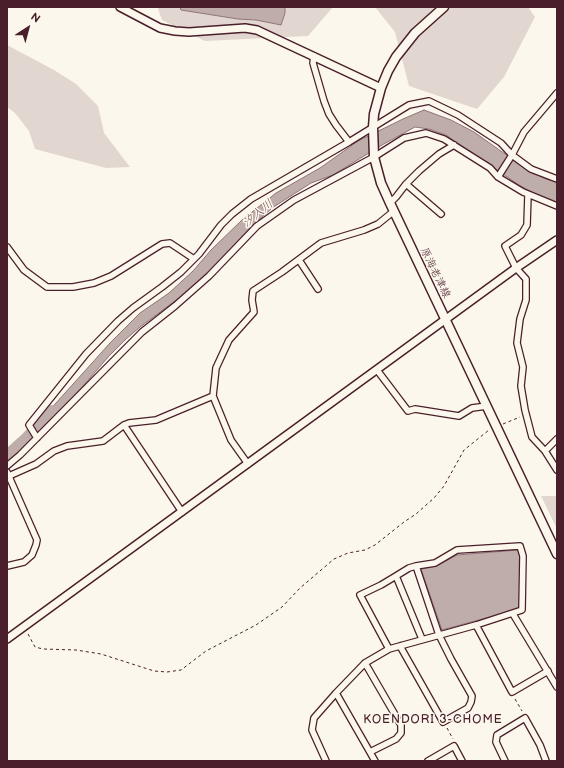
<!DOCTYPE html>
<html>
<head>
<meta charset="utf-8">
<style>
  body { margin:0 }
  #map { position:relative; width:564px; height:768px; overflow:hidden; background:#fbf7ec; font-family:"Balsamiq Sans",sans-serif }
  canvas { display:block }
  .frame { position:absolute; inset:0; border:8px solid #4a1f2b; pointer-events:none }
  .north { position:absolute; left:8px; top:8px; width:40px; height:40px; -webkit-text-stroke:3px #fbf7ec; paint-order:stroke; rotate:36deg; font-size:11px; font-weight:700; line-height:16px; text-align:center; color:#4a1f2b }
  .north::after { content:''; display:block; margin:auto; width:14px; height:18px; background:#4a1f2b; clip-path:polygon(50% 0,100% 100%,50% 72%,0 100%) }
</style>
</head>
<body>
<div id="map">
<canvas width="564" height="768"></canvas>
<div class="frame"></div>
<div class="north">N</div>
</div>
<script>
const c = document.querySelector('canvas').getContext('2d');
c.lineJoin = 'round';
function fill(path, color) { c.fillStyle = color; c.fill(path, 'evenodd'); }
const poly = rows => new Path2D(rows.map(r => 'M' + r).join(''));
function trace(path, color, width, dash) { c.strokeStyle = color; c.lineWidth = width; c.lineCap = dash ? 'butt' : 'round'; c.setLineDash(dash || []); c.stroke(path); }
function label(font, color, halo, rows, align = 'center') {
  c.font = font + ' "Balsamiq Sans","Klee One",sans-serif'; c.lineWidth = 3; c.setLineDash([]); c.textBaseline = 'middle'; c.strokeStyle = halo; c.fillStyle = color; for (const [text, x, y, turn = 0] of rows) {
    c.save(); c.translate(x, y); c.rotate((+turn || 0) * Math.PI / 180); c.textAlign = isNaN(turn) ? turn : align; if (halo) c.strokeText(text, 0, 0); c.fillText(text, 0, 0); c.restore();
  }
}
const green = poly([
  [159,7,180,7,181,10,238,19,256,20,280,25,285,13,285,7,333,7,308,36,205,41,162,20,158,9],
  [375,7,528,7,535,17,504,77,477,109,409,86,395,32],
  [7,45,54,70,76,84,98,106,104,133,130,167,106,168,35,149,29,131,15,113,7,107],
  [541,496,557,496,557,529]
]);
const water = poly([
  [180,7,285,7,285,13,281,25,256,20,238,19,181,10,180,7],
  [424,110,451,120,474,132,529,171,546,179,557,182,557,203,544,199,519,185,446,135,429,129,415,127,382,145,333,175,311,183,272,208,250,228,212,270,187,292,140,327,126,339,109,356,77,393,48,422,38,435,34,430,47,413,110,343,140,313,169,293,193,271,211,250,242,220,276,193,320,168,358,141,403,119,424,110],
  [518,550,521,556,519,609,442,630,421,569,436,566,457,555,518,550]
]);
const river = poly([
  [7,456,27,438,51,411]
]);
const path = poly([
  [503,424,520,417],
  [28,634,35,647,43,649,76,650,101,654,154,671,167,672,181,670,206,651,256,625,282,607,300,588,334,559,348,553,365,550,375,545,404,522,416,514,434,498,444,486,464,450,489,430],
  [515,699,522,711],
  [447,728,453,739]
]);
const minor = poly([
  [314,56,313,63,324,101,329,114,336,125,349,142],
  [498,177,512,155,524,132,557,93],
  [406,184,441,214],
  [528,195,527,225,521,235,505,246,516,268,526,279,526,300,520,319,517,343,523,367,521,386,525,410,532,437,545,451,557,470],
  [390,203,396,197,406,184,419,171,439,154,454,145],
  [7,247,24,270,47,287,73,287,94,283,111,276,162,244,170,243,194,259],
  [299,260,318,289],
  [377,370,408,411,415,409,459,416,472,408,487,406],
  [124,425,182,512],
  [37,438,29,425,86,354,118,321,133,308,162,287,181,272,199,254,221,225,232,214,251,199,349,142,409,105,429,101,458,115,501,143,512,155,531,169,557,179],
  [545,451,557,439],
  [248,464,231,440,213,396,216,368,229,340,254,312,252,300,253,291,282,272,321,243,364,230,378,224,394,211],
  [7,466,20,455,142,332,175,306,209,276,257,226,294,200,374,157,404,138,426,133,444,139,490,168,498,177,523,192,557,206],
  [7,472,37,540,36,545,32,555,24,562,7,566],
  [9,476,36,464,54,451,67,446,103,441,124,425,129,423,156,420,213,396],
  [513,614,557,687],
  [476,625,512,692,548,671],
  [400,646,443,722,468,708,471,702,472,696,451,659,439,635,416,566,409,568,396,576,422,639],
  [389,649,360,595,381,585,396,576],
  [365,663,401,725,401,733,396,739,370,752],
  [336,693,375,761],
  [326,761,312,730,314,718,336,693,365,663,389,649,476,625,522,610,523,556,520,546,457,550,435,563,416,566],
  [428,761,454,746,462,761],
  [505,761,496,742,497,735,525,718,540,745,546,761]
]);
const tertiary = poly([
  [120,7,160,28,175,31,189,32,245,28,257,30,381,88],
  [7,639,516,268,557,240]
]);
const secondary = poly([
  [444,7,415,33,396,57,388,71,381,88,374,114,373,127,374,157,381,183,390,203,557,554]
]);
const streetNames = [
  ["原海老津線",435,273,64]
];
const waterNames = [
  ["汐入川",258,214,-39]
];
const neighbourhoodNames = [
  ["KOENDORI 3-CHOME",433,720]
];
fill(green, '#e2d7d0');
fill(water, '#bfadaa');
trace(water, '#907477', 1);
trace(river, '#bfadaa', 12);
trace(minor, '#4a1f2b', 8);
trace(tertiary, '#4a1f2b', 10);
trace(secondary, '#4a1f2b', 11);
trace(path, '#4a1f2b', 1, [3, 3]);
trace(minor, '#fbf7ec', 5.5);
trace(tertiary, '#fbf7ec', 7);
trace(secondary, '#fbf7ec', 8);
label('11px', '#4a1f2b', '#fbf7ec', streetNames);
label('italic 12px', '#6d4a51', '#fbf7ec', waterNames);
c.letterSpacing = '1px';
label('12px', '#4a1f2b', '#fbf7ec', neighbourhoodNames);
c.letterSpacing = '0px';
</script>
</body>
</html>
